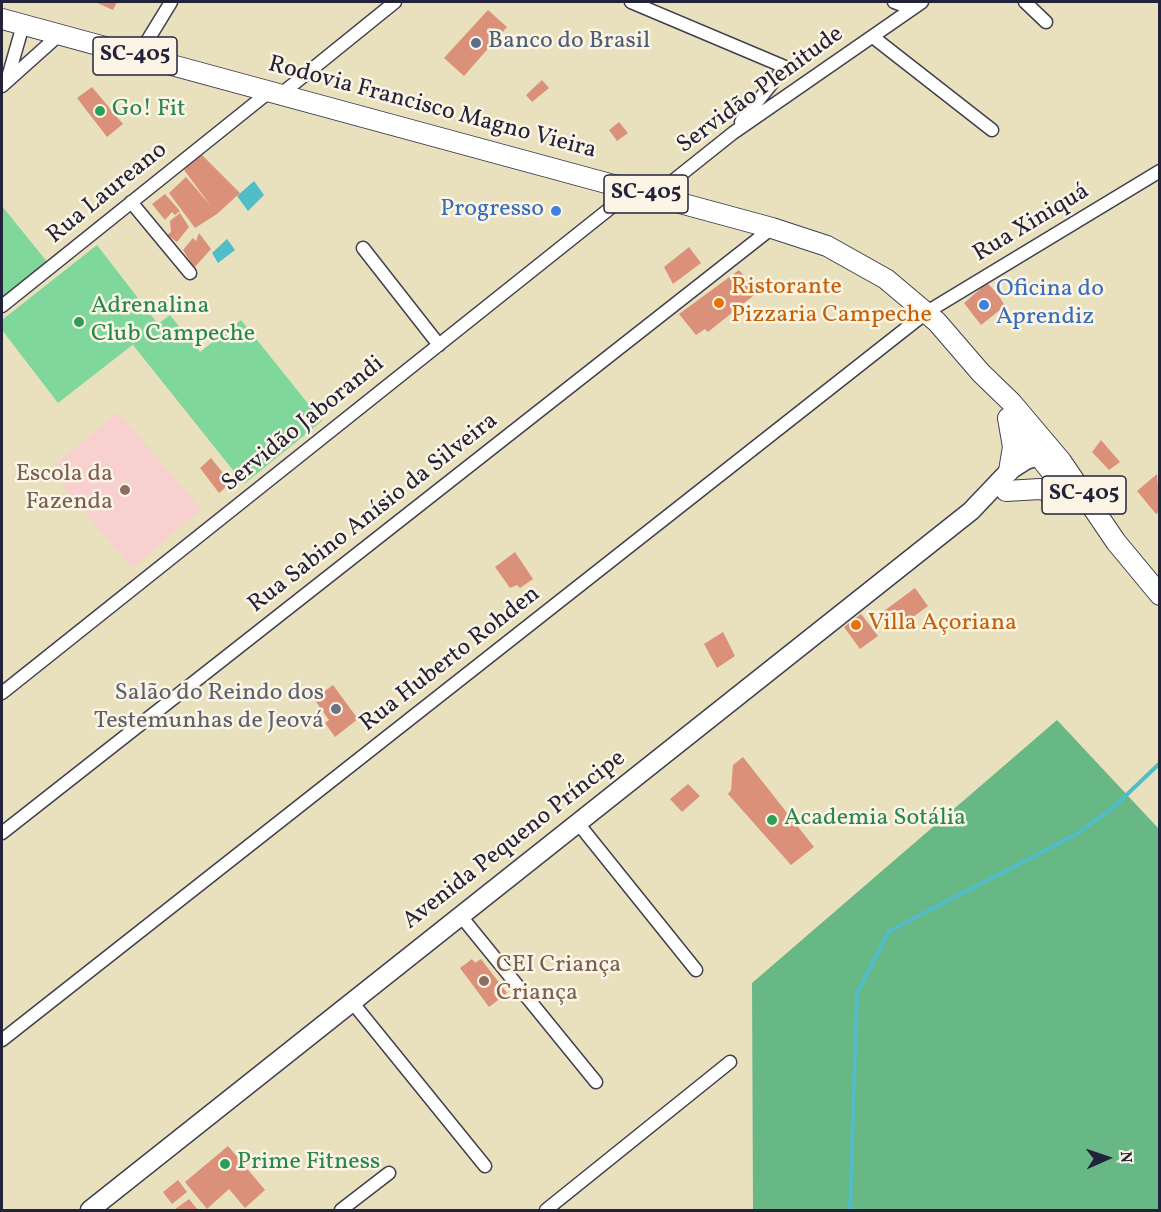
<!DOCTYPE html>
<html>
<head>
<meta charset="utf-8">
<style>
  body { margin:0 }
  #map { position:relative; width:1161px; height:1212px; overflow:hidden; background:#e9e1bd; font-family:Vollkorn,serif }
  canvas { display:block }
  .frame { position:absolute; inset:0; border:3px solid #22223b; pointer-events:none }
  .north { position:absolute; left:1077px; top:1128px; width:60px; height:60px; -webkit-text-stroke:4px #fcf5e5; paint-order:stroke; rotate:87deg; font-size:16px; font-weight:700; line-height:24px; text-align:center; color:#22223b }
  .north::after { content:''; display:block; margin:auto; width:21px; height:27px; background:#22223b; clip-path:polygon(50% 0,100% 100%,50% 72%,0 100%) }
</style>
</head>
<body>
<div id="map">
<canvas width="1161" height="1212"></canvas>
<div class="frame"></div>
<div class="north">N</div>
</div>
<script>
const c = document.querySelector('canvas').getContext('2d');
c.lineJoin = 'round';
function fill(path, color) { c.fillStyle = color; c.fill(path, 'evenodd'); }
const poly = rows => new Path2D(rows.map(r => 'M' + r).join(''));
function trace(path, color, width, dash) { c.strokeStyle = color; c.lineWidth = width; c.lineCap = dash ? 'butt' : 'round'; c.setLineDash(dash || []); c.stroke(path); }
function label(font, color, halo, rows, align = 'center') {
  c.font = font + ' Vollkorn,serif'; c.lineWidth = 5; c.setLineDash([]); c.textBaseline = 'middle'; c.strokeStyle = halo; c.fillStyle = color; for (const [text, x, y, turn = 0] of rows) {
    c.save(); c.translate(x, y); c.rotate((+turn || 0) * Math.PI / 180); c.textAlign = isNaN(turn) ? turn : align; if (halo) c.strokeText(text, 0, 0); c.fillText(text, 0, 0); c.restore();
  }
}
const built = poly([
  [118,412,201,509,132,568,49,470]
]);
const green = poly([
  [2,206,48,263,2,300],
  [97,245,158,324,170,315,200,352,241,320,322,421,244,484,133,345,135,343,58,403,2,330,2,320]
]);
const forest = poly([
  [1057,720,1159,829,1159,1210,753,1210,752,983]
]);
const water = poly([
  [254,181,264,195,248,211,237,196],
  [227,239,235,250,218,263,212,253]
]);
const stream = poly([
  [850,1210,857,993,889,931,1077,834,1115,806,1160,763]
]);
const building = poly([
  [95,2,117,2,113,10],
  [488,10,507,27,464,76,444,58],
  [542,80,549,88,532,102,526,95],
  [92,87,123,124,107,137,77,98],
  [619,122,628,133,617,141,609,130],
  [200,153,240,193,217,214,195,228,169,193,186,177,211,206,184,170],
  [165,194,180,211,175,215,172,212,165,220,152,204],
  [180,213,189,227,177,242,167,235,171,232,170,221],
  [199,233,211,249,194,268,183,250,193,238,196,241],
  [689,247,701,263,673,284,664,267],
  [739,270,758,292,708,332,705,329,696,335,679,314],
  [987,283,997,293,1005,306,981,325,964,303],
  [1101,440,1120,462,1109,470,1092,452],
  [211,458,231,483,219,493,200,468],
  [1157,474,1160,511,1156,514,1137,491],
  [515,552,533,579,520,588,517,585,510,588,495,567],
  [915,588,928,606,897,629,884,611],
  [861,614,878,636,860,649,844,627],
  [723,632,735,656,717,668,704,644],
  [333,685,358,719,335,737,325,723,329,720,314,699],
  [743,757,814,847,791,865,728,794,731,790,733,765],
  [688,784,700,796,682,812,670,799],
  [472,959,475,963,481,959,507,993,489,1007,460,968],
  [228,1146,265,1190,245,1208,229,1189,207,1209,185,1182],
  [178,1180,187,1192,172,1204,163,1192],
  [189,1199,198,1210,174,1210]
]);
const minor = poly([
  [631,2,785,67,741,122],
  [894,2,912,9],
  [1025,2,1046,22],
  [873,37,992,130],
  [138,56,171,2],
  [7,81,23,25],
  [2,86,59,35],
  [280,95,395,2],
  [654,196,733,133,922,2],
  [131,202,190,273],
  [363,248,439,345],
  [2,306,269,92],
  [2,693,633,190],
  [577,822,696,970],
  [2,833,772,228],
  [460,915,596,1082],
  [352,1002,485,1166],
  [2,1040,927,312,1160,171],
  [341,1210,389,1173],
  [546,1210,730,1062]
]);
const secondary = poly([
  [90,1210,971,511,1009,471,1026,460,1039,456]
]);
const primary = poly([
  [2,19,772,228,827,246,886,279,937,322,981,373,1012,403,1061,461,1116,542,1160,595],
  [1008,418,1013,447,1009,471],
  [1022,435,1069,494],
  [1006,491,1040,489,1071,497]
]);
const markers = [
  [476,43,6,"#5c6f8a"],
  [100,111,6,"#2e9e5b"],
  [556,211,6,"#3f7fe0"],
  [719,303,6,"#e8710a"],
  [984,305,6,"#3f7fe0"],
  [79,322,6,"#2e9e5b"],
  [125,490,6,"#8d6e63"],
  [856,625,6,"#e8710a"],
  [336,709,6,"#6b7280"],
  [772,820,6,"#2e9e5b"],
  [484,981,6,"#8d6e63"],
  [225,1164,6,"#2e9e5b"]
];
const shields = [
  [135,56,84],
  [646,194,84],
  [1084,495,84]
];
const shieldNames = [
  ["SC-405",135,56],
  ["SC-405",646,194],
  ["SC-405",1084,495]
];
const serviceNames = [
  ["Banco do Brasil",488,43]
];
const streetNames = [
  ["Servidão Plenitude",761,91,-36],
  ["Rodovia Francisco Magno Vieira",432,109,15],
  ["Rua Laureano",108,194,-39],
  ["Rua Xiniquá",1032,224,-31],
  ["Servidão Jaborandi",304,425,-39],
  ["Rua Sabino Anísio da Silveira",374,514,-38],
  ["Rua Huberto Rohden",451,660,-38],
  ["Avenida Pequeno Príncipe",515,841,-38]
];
const leisureNames = [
  ["Go! Fit",112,111],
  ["Adrenalina",91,308],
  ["Club Campeche",91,336],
  ["Academia Sotália",784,820],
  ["Prime Fitness",237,1164]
];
const shopNames = [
  ["Progresso",544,211],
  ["Oficina do",996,291,"left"],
  ["Aprendiz",996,319,"left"]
];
const foodNames = [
  ["Ristorante",731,289],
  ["Pizzaria Campeche",731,317],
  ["Villa Açoriana",868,625]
];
const educationNames = [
  ["Escola da",113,476],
  ["Fazenda",113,504],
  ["CEI Criança",496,967,"left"],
  ["Criança",496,995,"left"]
];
const worshipNames = [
  ["Salão do Reindo dos",324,695],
  ["Testemunhas de Jeová",324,723]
];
fill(built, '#f7d0cf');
fill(green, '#7fd79c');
fill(forest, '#67b884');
fill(water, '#50bdc9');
trace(stream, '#50bdc9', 4);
fill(building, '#db9179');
trace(minor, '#403f4e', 15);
trace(secondary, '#403f4e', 21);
trace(primary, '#403f4e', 22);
trace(minor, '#fff', 12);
trace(secondary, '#fff', 18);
trace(primary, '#fff', 20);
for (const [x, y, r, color] of markers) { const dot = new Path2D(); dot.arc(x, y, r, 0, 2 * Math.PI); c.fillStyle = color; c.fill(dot); trace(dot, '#fcf5e5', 2); }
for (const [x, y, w] of shields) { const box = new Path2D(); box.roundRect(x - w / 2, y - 19, w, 38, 4.5); c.fillStyle = '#fcf5e5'; c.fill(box); trace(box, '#22223b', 1.5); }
label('bold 22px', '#22223b', null, shieldNames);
label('24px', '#4e5e75', '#fcf5e5', serviceNames, 'left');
label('24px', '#22223b', '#fcf5e5', streetNames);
label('24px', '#27864d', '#fcf5e5', leisureNames, 'left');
label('24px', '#366cbe', '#fcf5e5', shopNames, 'right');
label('24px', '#c56008', '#fcf5e5', foodNames, 'left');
label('24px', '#785e54', '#fcf5e5', educationNames, 'right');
label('24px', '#5b616d', '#fcf5e5', worshipNames, 'right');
</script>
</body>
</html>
